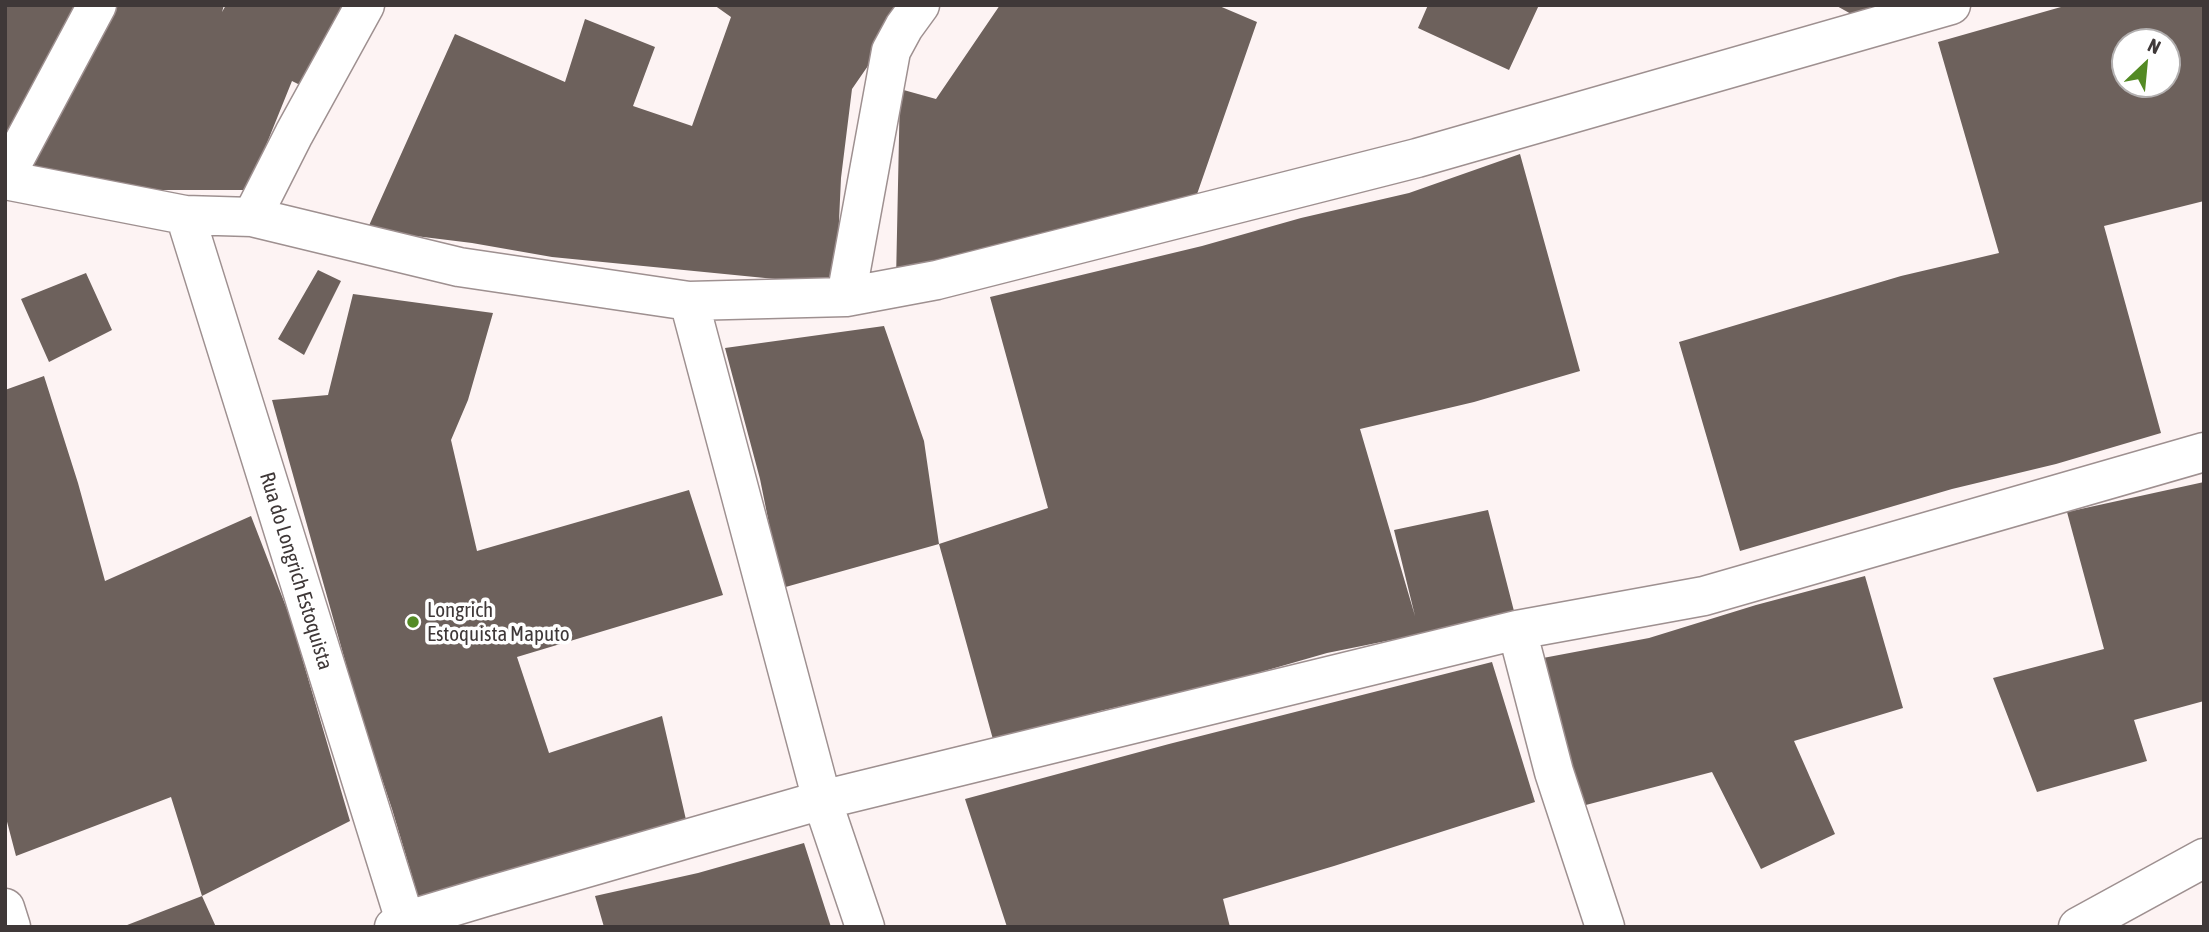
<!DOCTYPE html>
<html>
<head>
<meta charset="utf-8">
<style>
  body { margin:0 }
  #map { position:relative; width:2209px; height:932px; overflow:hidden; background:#fdf3f3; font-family:"Asap Condensed",sans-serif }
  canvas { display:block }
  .frame { position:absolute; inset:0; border:7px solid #3f3838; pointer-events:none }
  .north { position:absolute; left:2111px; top:28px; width:70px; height:70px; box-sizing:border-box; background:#fff; border:2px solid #b2afaf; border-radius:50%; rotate:26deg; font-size:19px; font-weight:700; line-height:28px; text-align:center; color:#3f3838 }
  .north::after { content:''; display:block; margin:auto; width:24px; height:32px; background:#538a24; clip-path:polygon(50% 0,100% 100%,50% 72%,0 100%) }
</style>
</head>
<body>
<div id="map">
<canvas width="2209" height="932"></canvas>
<div class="frame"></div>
<div class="north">N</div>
</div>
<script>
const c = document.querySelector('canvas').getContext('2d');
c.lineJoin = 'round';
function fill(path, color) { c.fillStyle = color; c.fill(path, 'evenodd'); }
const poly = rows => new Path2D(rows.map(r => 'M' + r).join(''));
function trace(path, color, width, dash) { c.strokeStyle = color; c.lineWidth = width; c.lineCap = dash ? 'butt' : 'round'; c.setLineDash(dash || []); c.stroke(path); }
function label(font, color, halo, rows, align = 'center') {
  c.font = font + ' "Asap Condensed",sans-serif'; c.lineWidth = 7; c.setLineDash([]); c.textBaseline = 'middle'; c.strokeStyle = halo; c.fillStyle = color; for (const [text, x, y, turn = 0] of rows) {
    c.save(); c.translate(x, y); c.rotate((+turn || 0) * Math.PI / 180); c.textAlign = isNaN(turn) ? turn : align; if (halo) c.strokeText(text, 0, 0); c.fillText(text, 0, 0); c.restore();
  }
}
const building = poly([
  [5,5,81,5,5,142],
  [118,5,224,5,222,12,226,5,348,5,302,86,292,81,248,190,127,190,29,172],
  [714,5,910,5,852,89,841,178,836,285,552,257,472,243,367,230,455,34,565,82,585,19,655,47,633,106,692,126,731,17],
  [1000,5,1217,5,1257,22,1196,197,896,280,900,89,936,99],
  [1428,5,1539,5,1509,70,1418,28],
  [1835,5,1883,5,1853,15],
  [2068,5,2204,5,2204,201,2104,226,2161,433,2056,464,1952,489,1740,551,1679,342,1901,276,1999,253,1938,42],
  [2125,42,2167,42,2167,84,2125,84],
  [1520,154,1580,371,1474,402,1360,429,1415,616,1394,530,1488,510,1515,615,1327,653,1226,682,1100,711,994,743,939,544,782,588,760,479,725,348,884,326,924,441,939,544,1048,508,990,297,1202,246,1301,218,1409,193],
  [318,270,341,281,304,355,278,339],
  [86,273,112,330,49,362,21,299],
  [353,294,493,313,468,400,451,440,477,551,689,490,723,595,517,657,549,753,662,716,687,824,421,906,392,809,358,707,272,400,328,395],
  [44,376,78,483,105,581,251,516,290,617,350,821,202,896,216,927,122,927,202,896,171,797,16,856,5,814,5,390],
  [2204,482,2204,701,2134,720,2147,761,2037,792,1993,678,2104,649,2067,512],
  [1865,576,1903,708,1794,741,1835,834,1761,869,1712,772,1582,806,1543,658,1649,638,1756,605],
  [1492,662,1535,802,1334,866,1223,899,1230,927,1007,927,965,799,1169,744],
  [804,843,831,927,604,927,595,896,698,873]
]);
const minor = poly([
  [5,177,97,5],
  [5,180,185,215,252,217,459,267,689,301,846,297,937,280,1417,158,1951,5],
  [185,215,407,927],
  [252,217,294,134,365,5],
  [846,297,891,51,904,27,920,5],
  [689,301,822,800,865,927],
  [1517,630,1554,772,1605,927],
  [5,908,11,927],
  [394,927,405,921,485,897,822,800,1517,630,1704,596,2204,452],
  [2078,927,2204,858]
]);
const markers = [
  [413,622,7,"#538a24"]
];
const streetNames = [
  ["Rua do Longrich Estoquista",296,571,73]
];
const poiNames = [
  ["Longrich",427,610],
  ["Estoquista Maputo",427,634]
];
fill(building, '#6d615c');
trace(minor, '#9e9090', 41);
trace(minor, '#fff', 38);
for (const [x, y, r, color] of markers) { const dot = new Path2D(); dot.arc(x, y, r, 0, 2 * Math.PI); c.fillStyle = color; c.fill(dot); trace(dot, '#fff', 2.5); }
label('21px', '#3f3838', '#fff', streetNames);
label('21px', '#3f3838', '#fff', poiNames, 'left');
</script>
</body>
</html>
